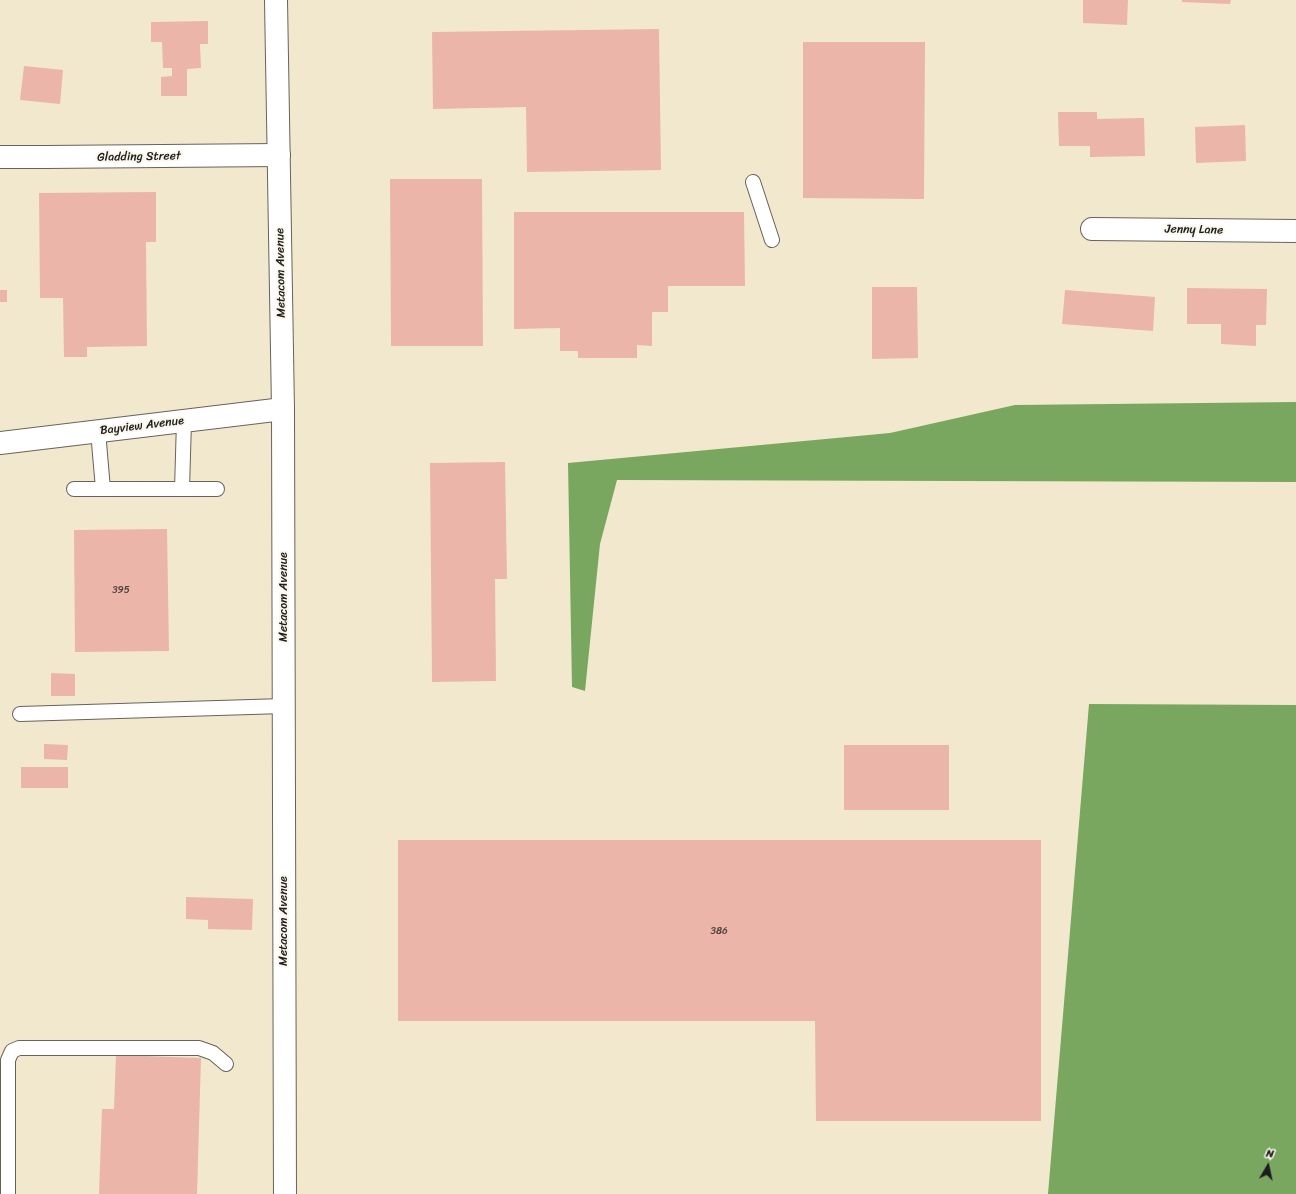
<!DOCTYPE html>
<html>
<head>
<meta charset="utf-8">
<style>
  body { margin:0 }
  #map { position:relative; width:1296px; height:1194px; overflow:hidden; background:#f2e8ce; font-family:Sriracha,sans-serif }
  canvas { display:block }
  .north { position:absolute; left:1248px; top:1146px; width:40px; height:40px; -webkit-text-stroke:3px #fbf7ec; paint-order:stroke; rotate:9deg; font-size:11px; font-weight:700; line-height:16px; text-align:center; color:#1c1c1c }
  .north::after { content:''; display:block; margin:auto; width:14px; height:18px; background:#1c1c1c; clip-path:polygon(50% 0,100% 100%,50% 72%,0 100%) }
</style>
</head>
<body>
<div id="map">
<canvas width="1296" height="1194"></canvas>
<div class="north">N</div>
</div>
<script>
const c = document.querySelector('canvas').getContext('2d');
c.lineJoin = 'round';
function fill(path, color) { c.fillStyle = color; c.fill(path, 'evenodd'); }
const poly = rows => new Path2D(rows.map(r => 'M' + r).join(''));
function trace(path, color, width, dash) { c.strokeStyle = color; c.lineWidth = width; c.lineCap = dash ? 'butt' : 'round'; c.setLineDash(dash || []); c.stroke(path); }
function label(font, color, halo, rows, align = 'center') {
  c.font = font + ' Sriracha,sans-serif'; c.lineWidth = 4; c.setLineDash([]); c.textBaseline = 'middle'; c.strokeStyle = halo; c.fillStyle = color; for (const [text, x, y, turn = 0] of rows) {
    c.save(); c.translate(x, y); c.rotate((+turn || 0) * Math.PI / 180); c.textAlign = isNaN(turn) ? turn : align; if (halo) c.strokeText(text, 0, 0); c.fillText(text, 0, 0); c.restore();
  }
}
const forest = poly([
  [1296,402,1296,482,617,480,600,544,585,691,572,687,568,463,890,433,1015,405],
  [1089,704,1296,705,1296,1194,1048,1194]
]);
const building = poly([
  [1083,0,1128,0,1127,25,1083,23],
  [1182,0,1231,0,1230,4,1182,2],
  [208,21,208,44,200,44,201,68,187,69,187,96,161,96,161,77,172,76,172,68,163,68,162,42,151,42,151,22],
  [659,29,661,170,527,172,526,107,433,109,432,32],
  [803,42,925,42,924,199,803,198],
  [24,66,63,70,60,104,20,100],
  [1058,112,1097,112,1097,119,1144,118,1145,156,1090,157,1090,146,1059,146],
  [1245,125,1246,161,1196,163,1195,127],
  [390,179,482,179,483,346,391,346],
  [156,192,156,242,146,242,147,346,87,347,87,357,64,357,63,298,40,298,39,193],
  [514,212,744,212,745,286,668,286,668,312,652,312,652,346,637,345,637,358,578,358,578,351,560,351,560,328,514,329],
  [872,287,917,287,918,358,872,359],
  [1187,288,1267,289,1266,325,1256,325,1256,346,1221,344,1221,324,1187,324],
  [0,290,7,290,7,302,0,302],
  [1065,290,1155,297,1153,331,1062,324],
  [505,462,507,579,495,579,496,681,432,682,430,463],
  [167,529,169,651,75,652,74,530],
  [51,673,75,674,75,696,51,696],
  [44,744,68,745,67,760,44,759],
  [844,745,949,745,949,810,844,810],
  [21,767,68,767,68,788,21,788],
  [398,840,1041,840,1041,1121,816,1121,815,1021,398,1021],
  [186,897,253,899,252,930,208,929,208,920,186,919],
  [116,1055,201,1058,197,1194,99,1194,102,1109,114,1109]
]);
const service = poly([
  [753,182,772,240],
  [98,431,103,489],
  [74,489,217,489],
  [182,489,184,421],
  [20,714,284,706],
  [8,1194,8,1060,12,1051,19,1048,199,1048,213,1053,226,1064]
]);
const minor = poly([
  [0,157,46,157,279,155],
  [1092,229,1296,231]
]);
const secondary = poly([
  [0,443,283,409]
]);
const primary = poly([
  [276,0,283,409,285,1194]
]);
const numberNames = [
  ["395",121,590],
  ["386",719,931]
];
const streetNames = [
  ["Gladding Street",139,157,-1],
  ["Jenny Lane",1194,230,1],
  ["Metacom Avenue",281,273,-91],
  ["Bayview Avenue",142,426,-7],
  ["Metacom Avenue",284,597,-90],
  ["Metacom Avenue",284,921,-90]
];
fill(forest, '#79a760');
fill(building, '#ecb5a9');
trace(service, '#67635a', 16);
trace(minor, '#67635a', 24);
trace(secondary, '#67635a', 24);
trace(primary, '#67635a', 24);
trace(service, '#fff', 14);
trace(minor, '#fff', 22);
trace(secondary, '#fff', 22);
trace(primary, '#fff', 22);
label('10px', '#50423f', null, numberNames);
label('12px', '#1c1c1c', '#fbf7ec', streetNames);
</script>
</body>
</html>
